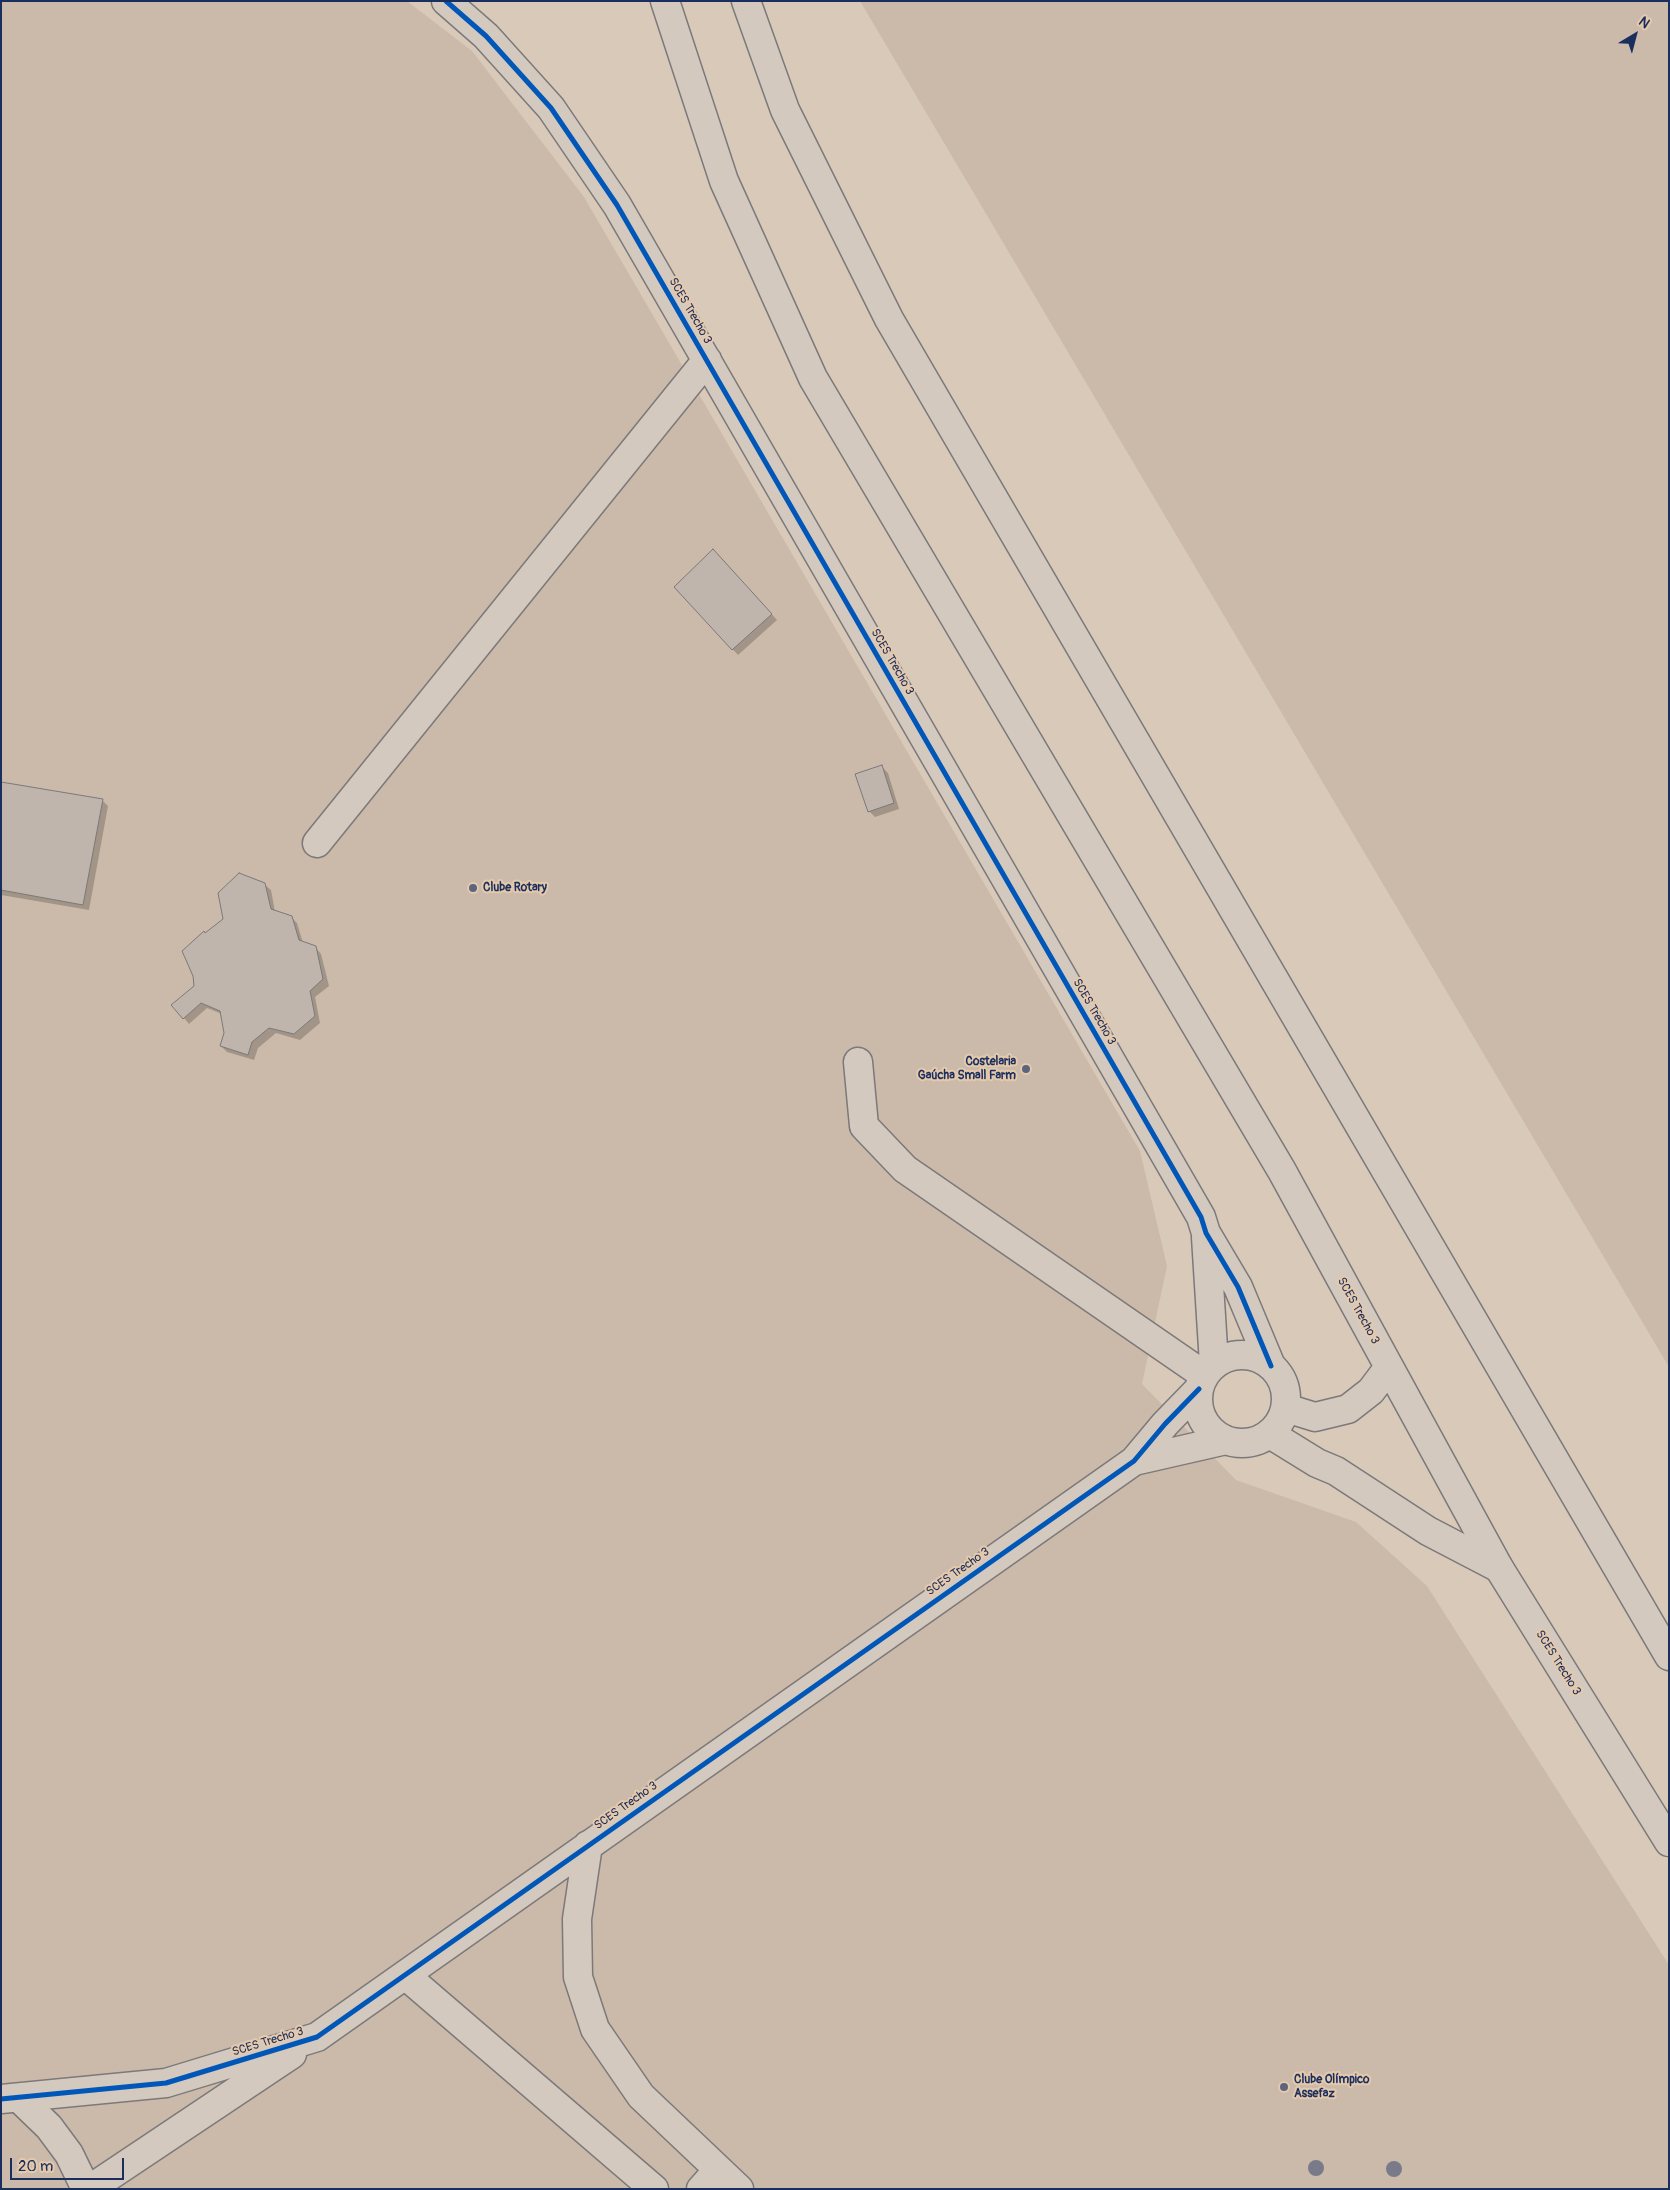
<!DOCTYPE html>
<html>
<head>
<meta charset="utf-8">
<style>
  body { margin:0 }
  #map { position:relative; width:1670px; height:2190px; overflow:hidden; background:#d8c9b9; font-family:Pangolin,sans-serif }
  canvas { display:block }
  .frame { position:absolute; inset:0; border:2px solid #1b2f5e; pointer-events:none }
  .north { position:absolute; left:1610px; top:10px; width:50px; height:50px; -webkit-text-stroke:4px #e5c9ac; paint-order:stroke; rotate:37deg; font-size:14px; font-weight:700; line-height:20px; text-align:center; color:#1b2f5e }
  .north::after { content:''; display:block; margin:auto; width:18px; height:22px; background:#1b2f5e; clip-path:polygon(50% 0,100% 100%,50% 72%,0 100%) }
  .scale { position:absolute; left:10px; top:2158px; width:114px; height:22px; box-sizing:border-box; border:2px solid #1b2f5e; border-top:0; padding-left:6px; font-size:15px; line-height:18px; white-space:nowrap; color:#1b2f5e; -webkit-text-stroke:4px #e5c9ac; paint-order:stroke }
</style>
</head>
<body>
<div id="map">
<canvas width="1670" height="2190"></canvas>
<div class="frame"></div>
<div class="north">N</div>
<div class="scale">20 m</div>
</div>
<script>
const c = document.querySelector('canvas').getContext('2d');
c.lineJoin = 'round';
function fill(path, color) { c.fillStyle = color; c.fill(path, 'evenodd'); }
const poly = rows => new Path2D(rows.map(r => 'M' + r).join(''));
function trace(path, color, width, dash) { c.strokeStyle = color; c.lineWidth = width; c.lineCap = dash ? 'butt' : 'round'; c.setLineDash(dash || []); c.stroke(path); }
function label(font, color, halo, rows, align = 'center') {
  c.font = font + ' Pangolin,sans-serif'; c.lineWidth = 4; c.setLineDash([]); c.textBaseline = 'middle'; c.strokeStyle = halo; c.fillStyle = color; for (const [text, x, y, turn = 0] of rows) {
    c.save(); c.translate(x, y); c.rotate((+turn || 0) * Math.PI / 180); c.textAlign = isNaN(turn) ? turn : align; if (halo) c.strokeText(text, 0, 0); c.fillText(text, 0, 0); c.restore();
  }
}
const green = poly([
  [1,1,407,1,472,51,584,197,1140,1151,1167,1266,1142,1384,1236,1480,1356,1522,1427,1586,1669,1965,1669,2189,1,2189],
  [860,1,1669,1,1669,1367]
]);
const shadow = poly([
  [719,556,777,620,738,655,676,588],
  [882,767,888,773,899,809,875,817,869,811],
  [1,783,102,800,108,806,89,910,1,895],
  [264,884,271,890,275,912,291,917,297,923,303,943,315,947,321,954,329,986,315,997,320,1023,300,1040,276,1033,258,1048,254,1060,227,1052,221,1046,226,1033,222,1014,207,1008,189,1024,184,1018,195,986,206,934]
]);
const building = poly([
  [713,549,772,614,732,650,674,587,713,549],
  [882,765,894,803,868,812,855,774,882,765],
  [1,782,103,799,83,905,1,890,1,782],
  [239,873,265,883,271,909,292,916,299,940,316,946,323,979,310,991,315,1016,294,1034,269,1028,252,1042,248,1055,220,1046,224,1033,220,1011,201,1003,183,1019,171,1005,194,986,193,976,182,951,204,931,205,933,223,919,218,893,239,873]
]);
const minor = poly([
  [446,1,486,36,551,108,617,205,1201,1217,1206,1233,1238,1287,1271,1366],
  [317,843,707,360],
  [858,1062,864,1126,905,1169,1204,1375],
  [1206,1237,1214,1364],
  '1198 1399a44 44 0 1 1 88 0a44 44 0 1 1-88 0Z',
  [1270,1434,1317,1463,1336,1471,1428,1531,1499,1568],
  [1134,1461,1226,1440],
  [588,1845,577,1919,578,1977,595,2029,641,2096,739,2189],
  [405,1975,654,2189],
  [1,2099,166,2083,317,2037,1134,1461,1165,1424,1199,1389],
  [20,2099,49,2127,69,2154,86,2189],
  [90,2189,292,2054],
  [701,2189,718,2170]
]);
const highway = poly([
  [665,1,724,181,813,378,1282,1171,1499,1568,1669,1842],
  [746,1,785,110,889,319,1669,1656],
  [1286,1408,1315,1417,1348,1409,1371,1391,1389,1367]
]);
const cycleway = poly([
  [446,1,486,36,551,108,617,205,1201,1217,1206,1233,1238,1287,1271,1366],
  [1,2099,166,2083,317,2037,1134,1461,1165,1424,1199,1389]
]);
const trees = [
  [1316,2168],
  [1394,2169]
];
const markers = [
  [473,888,5,"#5d657e"],
  [1026,1069,5,"#5d657e"],
  [1284,2087,5,"#5d657e"]
];
const streetNames = [
  ["SCES Trecho 3",690,311,60],
  ["SCES Trecho 3",892,662,60],
  ["SCES Trecho 3",1094,1012,60],
  ["SCES Trecho 3",1358,1311,61],
  ["SCES Trecho 3",958,1572,-35],
  ["SCES Trecho 3",1558,1663,58],
  ["SCES Trecho 3",626,1806,-35],
  ["SCES Trecho 3",268,2042,-17]
];
const poiNames = [
  ["Clube Rotary",483,888],
  ["Costelaria",1016,1062,"right"],
  ["Gaúcha Small Farm",1016,1076,"right"],
  ["Clube Olímpico",1294,2080],
  ["Assefaz",1294,2094]
];
fill(green, '#cbbaa9');
fill(shadow, '#0003');
fill(building, '#bfb5ac');
trace(building, '#7c797b', 1);
trace(minor, '#7c797b', 31);
trace(highway, '#7c797b', 31);
trace(minor, '#d3c9be', 28);
trace(highway, '#d3c9be', 28);
trace(cycleway, '#0057b8', 5);
c.fillStyle = '#797b8b';
for (const [x, y] of trees) { c.beginPath(); c.arc(x, y, 8, 0, 2 * Math.PI); c.fill(); }
for (const [x, y, r, color] of markers) { const dot = new Path2D(); dot.arc(x, y, r, 0, 2 * Math.PI); c.fillStyle = color; c.fill(dot); trace(dot, '#e5c9ac', 2); }
label('12px', '#1b2f5e', '#e5c9ac', streetNames);
label('bold 12px', '#1b2f5e', '#e5c9ac', poiNames, 'left');
</script>
</body>
</html>
